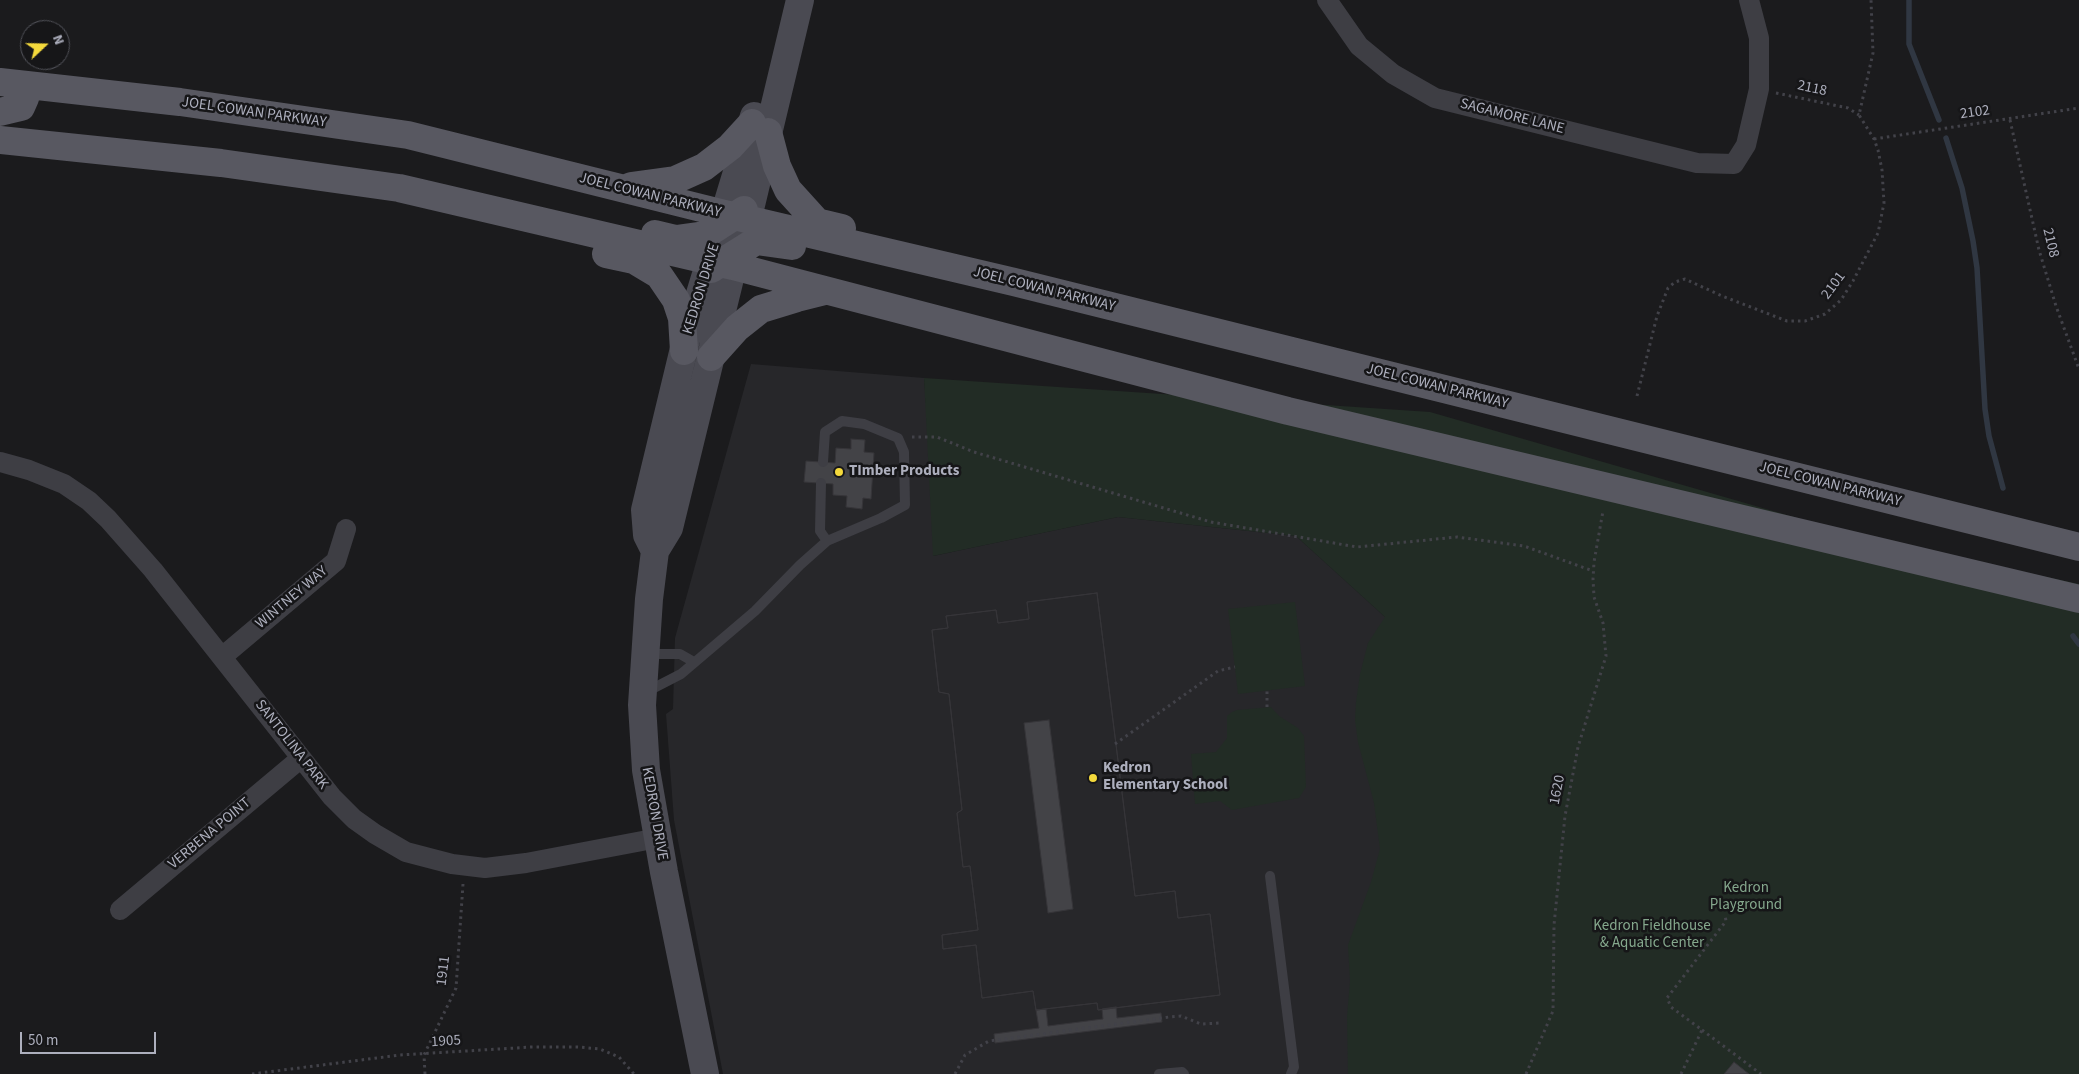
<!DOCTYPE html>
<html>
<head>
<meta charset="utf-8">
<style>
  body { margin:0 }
  #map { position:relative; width:2079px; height:1074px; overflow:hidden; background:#1b1b1d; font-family:"Source Sans 3",sans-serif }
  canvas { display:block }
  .north { position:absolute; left:20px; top:20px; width:50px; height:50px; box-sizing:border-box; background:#161618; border:1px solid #52535a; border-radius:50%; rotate:69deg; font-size:14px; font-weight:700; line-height:20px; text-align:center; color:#adafbd }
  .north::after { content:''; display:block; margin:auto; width:18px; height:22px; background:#f4d93c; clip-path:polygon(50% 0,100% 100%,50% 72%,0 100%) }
  .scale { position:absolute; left:20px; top:1032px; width:136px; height:22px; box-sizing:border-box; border:2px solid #adafbd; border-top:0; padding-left:6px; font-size:15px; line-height:18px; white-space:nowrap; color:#adafbd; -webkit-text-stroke:4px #161618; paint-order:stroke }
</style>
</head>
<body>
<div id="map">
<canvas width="2079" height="1074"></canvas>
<div class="north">N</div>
<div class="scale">50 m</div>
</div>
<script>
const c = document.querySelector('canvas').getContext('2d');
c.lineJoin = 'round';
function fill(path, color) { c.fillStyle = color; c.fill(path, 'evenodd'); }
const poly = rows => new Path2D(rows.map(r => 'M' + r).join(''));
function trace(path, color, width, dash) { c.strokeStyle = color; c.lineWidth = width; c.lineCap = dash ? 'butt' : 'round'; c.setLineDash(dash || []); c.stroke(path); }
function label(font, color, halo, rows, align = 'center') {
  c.font = font + ' "Source Sans 3",sans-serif'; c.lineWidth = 5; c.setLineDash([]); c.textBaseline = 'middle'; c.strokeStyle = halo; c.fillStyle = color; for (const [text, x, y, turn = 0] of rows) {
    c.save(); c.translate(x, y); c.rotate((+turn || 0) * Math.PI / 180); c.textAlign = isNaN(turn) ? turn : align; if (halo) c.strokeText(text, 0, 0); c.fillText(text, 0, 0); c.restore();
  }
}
const built = poly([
  [751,364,924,378,936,529,933,556,1118,517,1296,536,1516,736,1511,1074,723,1074,674,820,666,714,673,709,675,638]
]);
const green = poly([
  [924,378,1430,412,1863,537,2079,584,2079,1074,1348,1074,1347,1017,1350,981,1348,945,1371,882,1380,849,1374,803,1358,742,1355,720,1356,702,1360,674,1368,643,1385,617,1296,536,1118,517,933,556],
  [1295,602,1305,686,1238,694,1228,609],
  [1271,707,1279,716,1298,728,1304,736,1306,787,1299,798,1232,810,1220,801,1195,804,1191,754,1216,752,1227,738,1227,716,1232,712,1237,710]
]);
const stream = poly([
  [1909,0,1909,44,1939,120],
  [1946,138,1962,188,1973,241,1977,268,1985,409,1989,436,2003,488],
  [2073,636,2079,644]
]);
const building = poly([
  [851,439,865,440,864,452,874,453,871,499,863,498,862,509,846,507,847,496,833,495,833,484,804,482,806,461,835,463,836,448,851,449,851,439],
  [1097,593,1135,896,1175,891,1178,918,1210,914,1220,995,1098,1010,1097,1003,1036,1010,1033,991,982,998,976,945,943,949,942,935,978,930,970,866,963,867,957,813,962,810,949,694,939,692,932,630,948,628,946,616,996,610,998,623,1029,619,1027,602,1097,593],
  [1049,720,1073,909,1048,913,1024,723,1049,720],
  [1097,593,1135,896,1175,891,1178,918,1210,914,1220,995,1098,1010,1097,1003,1036,1010,1033,991,982,998,976,945,943,949,942,935,978,930,970,866,963,867,957,813,962,810,949,694,939,692,932,630,948,628,946,616,996,610,998,623,1029,619,1027,602,1097,593],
  [1116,1007,1117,1018,1161,1013,1162,1022,995,1043,994,1034,1039,1028,1036,1010,1046,1009,1048,1026,1103,1019,1102,1009,1116,1007],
  [1734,1062,1749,1074,1724,1074,1734,1062]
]);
const path = poly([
  [1776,93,1848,108,1859,115],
  [2010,120,2039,250,2056,306,2079,369],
  [1874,139,2079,108],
  [1637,396,1657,316,1668,288,1675,282,1685,279,1722,296,1787,321,1805,321,1825,314,1841,300,1853,281,1878,233,1884,203,1882,170,1878,150,1874,139,1859,115,1873,53,1871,0],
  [912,437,937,437,974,452,1211,522,1357,547,1457,537,1524,546,1593,571],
  [1267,707,1267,690],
  [1115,744,1218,671,1235,667],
  [1702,1030,1761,1074],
  [252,1074,400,1055,532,1047,578,1047,600,1049,619,1057,634,1074],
  [425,1074,424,1055,456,988,463,884],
  [955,1074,965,1055,989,1041,1169,1017,1181,1016,1201,1024,1220,1023],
  [1526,1074,1553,1011,1554,925,1565,816,1578,747,1606,656,1603,623,1594,597,1593,579,1594,562,1603,511],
  [1681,1074,1702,1030,1671,1007,1667,998,1726,921,1725,915]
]);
const lane = poly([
  [821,483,820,531,827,541],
  [647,654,680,654,694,662],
  [646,692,681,674,755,611,800,565,827,541,881,518,905,505,904,452,898,438,864,424,842,421,825,432,823,462],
  [1270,876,1294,1067,1291,1074],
  [1159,1074,1182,1072,1184,1074]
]);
const street = poly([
  [1327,0,1359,46,1393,74,1435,98,1697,163,1734,164,1746,145,1759,89,1759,38,1749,0],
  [0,462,29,470,64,484,89,501,108,519,153,570,332,797,354,819,375,834,406,852,452,864,485,868,526,863,658,838],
  [222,657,336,561,346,529],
  [120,910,300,759]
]);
const secondary = poly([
  [655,551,647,535,645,510,686,340,754,116],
  [705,1074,664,872,646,770,642,705,649,599,655,551,669,528,733,266,751,205,800,0]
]);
const primary = poly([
  [0,82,180,102,408,135,725,214,1014,282,2079,547],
  [0,112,21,107,25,98,17,84],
  [768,132,777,166,788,190,817,222,842,228],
  [0,140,221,163,399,188,733,266,1288,411,2079,599],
  [631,186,675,180,704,167,730,147,752,123],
  [655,234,676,239,705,235,744,210],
  [606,254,634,260,659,275,676,300,682,318,684,351],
  [711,269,756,241,792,246],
  [711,357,737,328,761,309,797,298,825,291]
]);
const markers = [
  [839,472,5,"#f4d93c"],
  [1093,778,5,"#f4d93c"]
];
const streetNames = [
  ["2118",1812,89,12],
  ["JOEL COWAN PARKWAY",254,113,8],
  ["2102",1975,113,-8],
  ["SAGAMORE LANE",1512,117,14],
  ["JOEL COWAN PARKWAY",650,196,14],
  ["2108",2050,243,76],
  ["2101",1834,286,-53],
  ["KEDRON DRIVE",702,289,-73],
  ["JOEL COWAN PARKWAY",1044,290,14],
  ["JOEL COWAN PARKWAY",1437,387,14],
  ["JOEL COWAN PARKWAY",1830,485,14],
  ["WINTNEY WAY",292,598,-40],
  ["SANTOLINA PARK",291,745,52],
  ["1620",1558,790,-79],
  ["KEDRON DRIVE",654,814,80],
  ["VERBENA POINT",210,834,-40],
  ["1911",444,971,-83],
  ["1905",446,1042,-4]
];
const poiNames = [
  ["TImber Products",849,472],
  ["Kedron",1103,769],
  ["Elementary School",1103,786]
];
const parkNames = [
  ["Kedron",1746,889],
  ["Playground",1746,906],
  ["Kedron Fieldhouse",1652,927],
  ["& Aquatic Center",1652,944]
];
fill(built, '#27272a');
fill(green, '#222c25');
trace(stream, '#303742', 5.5);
fill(building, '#434347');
trace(building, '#363539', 1);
trace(path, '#424249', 3, [2.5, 4]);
trace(lane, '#3e3e44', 10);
trace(street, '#3e3e44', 20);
trace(secondary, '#4a4a52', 28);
trace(primary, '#585861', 28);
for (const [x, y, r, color] of markers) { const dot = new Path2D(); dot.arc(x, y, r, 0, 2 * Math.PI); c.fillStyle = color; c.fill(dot); trace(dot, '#161618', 2); }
label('15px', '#adafbd', '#161618', streetNames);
label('bold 15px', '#adafbd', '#161618', poiNames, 'left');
label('15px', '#85a88d', '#161618', parkNames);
</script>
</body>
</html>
